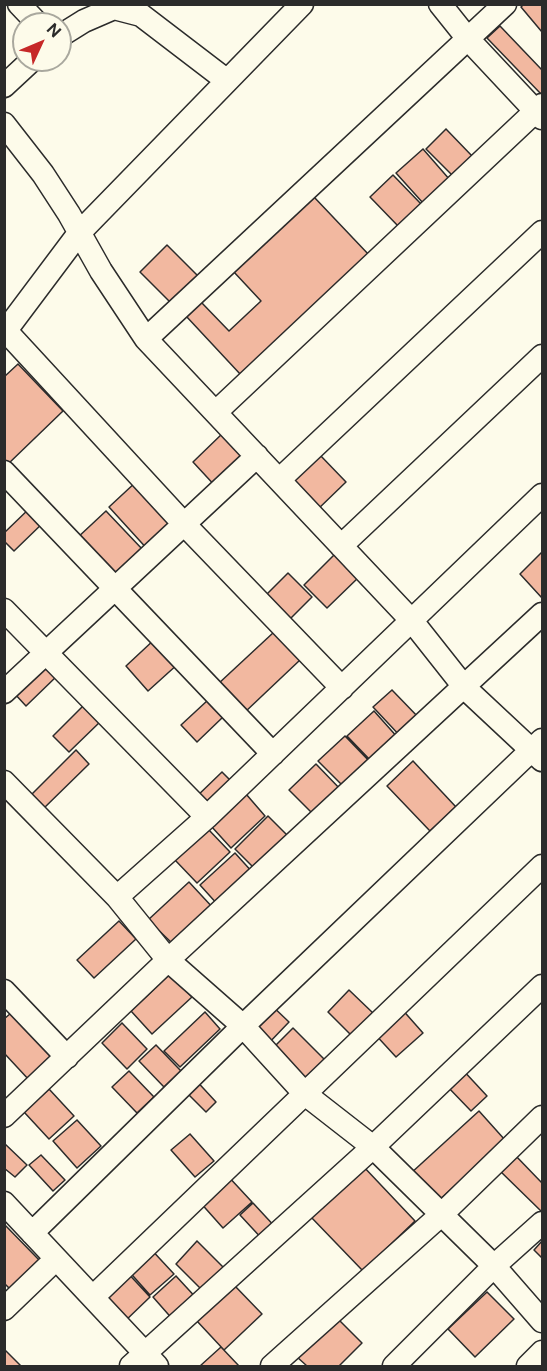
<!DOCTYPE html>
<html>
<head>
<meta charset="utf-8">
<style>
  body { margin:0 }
  #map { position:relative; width:547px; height:1371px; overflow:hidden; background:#fdfbea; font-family:"Public Sans",sans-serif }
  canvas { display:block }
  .frame { position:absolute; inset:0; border:6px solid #2b2b2b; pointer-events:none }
  .north { position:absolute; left:12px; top:12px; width:60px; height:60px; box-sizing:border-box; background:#fdfbea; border:2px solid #a9a89e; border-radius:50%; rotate:46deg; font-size:16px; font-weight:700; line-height:24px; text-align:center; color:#2b2b2b }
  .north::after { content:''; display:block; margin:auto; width:21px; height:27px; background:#c62828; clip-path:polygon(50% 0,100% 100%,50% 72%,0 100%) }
</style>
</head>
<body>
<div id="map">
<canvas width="547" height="1371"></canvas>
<div class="frame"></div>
<div class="north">N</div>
</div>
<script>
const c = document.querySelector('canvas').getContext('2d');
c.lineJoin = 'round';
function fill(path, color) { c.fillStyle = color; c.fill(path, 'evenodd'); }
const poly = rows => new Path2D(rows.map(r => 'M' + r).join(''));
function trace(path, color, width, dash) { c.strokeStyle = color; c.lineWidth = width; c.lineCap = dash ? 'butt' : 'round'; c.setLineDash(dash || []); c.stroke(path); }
const building = poly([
  [524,4,542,4,542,32,521,7,524,4],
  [500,26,542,70,542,92,541,94,487,38,500,26],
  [446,129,473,157,453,176,426,149,446,129],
  [423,149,450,180,423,203,396,173,423,149],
  [393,175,422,205,399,227,370,197,393,175],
  [314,197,370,256,241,375,186,316,201,302,229,331,261,301,233,271,314,197],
  [167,245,199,277,172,304,140,272,167,245],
  [18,364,63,411,7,465,4,461,4,377,18,364],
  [224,432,250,458,218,489,193,462,224,432],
  [319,454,346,482,316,511,289,483,319,454],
  [137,481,179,526,150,552,109,507,137,481],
  [32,506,46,520,14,551,4,541,4,533,32,506],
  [106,511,143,550,112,578,76,539,106,511],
  [542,552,542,598,520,574,542,552],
  [336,553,360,576,327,608,304,585,336,553],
  [288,573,312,597,287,622,263,598,288,573],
  [274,632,300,660,244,713,218,684,274,632],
  [156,638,179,663,148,691,126,666,156,638],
  [46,662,58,675,26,706,14,693,46,662],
  [392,690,421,720,402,738,373,707,392,690],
  [208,700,223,717,197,742,181,725,208,700],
  [86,703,102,720,69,752,53,736,86,703],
  [374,711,399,739,373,763,347,736,374,711],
  [345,736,372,764,346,789,318,761,345,736],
  [76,750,89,764,42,810,29,797,76,750],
  [413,761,456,807,430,831,387,786,413,761],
  [316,764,343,792,317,818,289,790,316,764],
  [222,772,233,783,203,812,193,800,222,772],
  [246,794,265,816,231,848,211,826,246,794],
  [268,816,290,838,257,871,235,849,268,816],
  [208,829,230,852,197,883,175,860,208,829],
  [235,853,254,874,219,906,200,885,235,853],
  [189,882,215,910,175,946,148,920,189,882],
  [119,921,136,939,94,978,77,960,119,921],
  [170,974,192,997,152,1034,131,1011,170,974],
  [349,990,374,1014,352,1036,328,1012,349,990],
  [268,1002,289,1022,265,1047,244,1027,268,1002],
  [400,1007,423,1033,396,1057,373,1032,400,1007],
  [17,1008,60,1054,30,1081,4,1053,4,1019,17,1008],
  [205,1012,220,1029,180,1067,164,1051,205,1012],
  [122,1023,147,1049,127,1069,102,1043,122,1023],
  [293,1028,325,1060,302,1083,270,1051,293,1028],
  [156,1045,181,1071,164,1087,139,1061,156,1045],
  [461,1068,487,1096,471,1111,445,1084,461,1068],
  [129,1071,154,1097,137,1113,112,1087,129,1071],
  [192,1076,216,1102,206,1112,181,1087,192,1076],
  [49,1089,74,1116,49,1139,24,1112,49,1089],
  [479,1111,505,1140,436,1203,410,1174,479,1111],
  [77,1120,101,1146,77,1168,53,1141,77,1120],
  [190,1134,214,1161,195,1177,171,1150,190,1134],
  [4,1143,27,1165,15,1177,4,1168,4,1143],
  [514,1154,542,1183,542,1212,498,1169,514,1154],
  [41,1155,65,1180,53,1191,29,1165,41,1155],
  [362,1165,415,1221,363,1271,310,1216,362,1165],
  [226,1174,252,1202,223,1228,198,1200,226,1174],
  [253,1203,278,1230,265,1242,240,1215,253,1203],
  [4,1224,43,1264,13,1292,4,1283,4,1224],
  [197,1241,225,1269,203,1291,176,1264,197,1241],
  [542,1241,542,1258,534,1250,542,1241],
  [148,1246,174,1274,150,1295,125,1267,148,1246],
  [125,1270,150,1297,123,1323,97,1297,125,1270],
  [176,1276,199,1301,175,1322,153,1297,176,1276],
  [234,1285,262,1314,224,1350,196,1320,234,1285],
  [487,1292,514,1319,475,1357,448,1329,487,1292],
  [337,1318,362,1343,339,1366,307,1366,297,1357,337,1318],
  [221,1347,239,1366,200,1366,221,1347],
  [4,1349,21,1366,4,1366,4,1349]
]);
const street = poly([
  [19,4,38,24],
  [440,4,468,39,542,118],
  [60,36,84,21,114,8,141,15,226,80],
  [4,86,32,60],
  [4,124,43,174,69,214,101,271,146,339,412,621,465,688,542,760],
  [6,331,184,524,342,688],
  [4,333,79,233,302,4],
  [146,339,505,4],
  [216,412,542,105],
  [4,472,273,754],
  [279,480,542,232],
  [341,546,542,356],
  [4,610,207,817],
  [4,692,257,456],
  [4,782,117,897,168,960,243,1026,305,1094,373,1147,494,1266,542,1321],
  [117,897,207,817,542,495],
  [4,991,67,1057],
  [4,1116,168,960,542,614],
  [4,1203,157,1366],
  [32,1233,243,1026,542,740],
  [93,1297,542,866],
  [4,1309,56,1259],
  [131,1366,373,1147,542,986],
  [272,1366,442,1214,542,1117],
  [394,1366,494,1266,542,1223],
  [528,1366,542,1352]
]);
fill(building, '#f2b8a0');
trace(building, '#2b2b2b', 1.5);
trace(street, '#2b2b2b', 25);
trace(street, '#fdfbea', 22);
</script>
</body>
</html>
